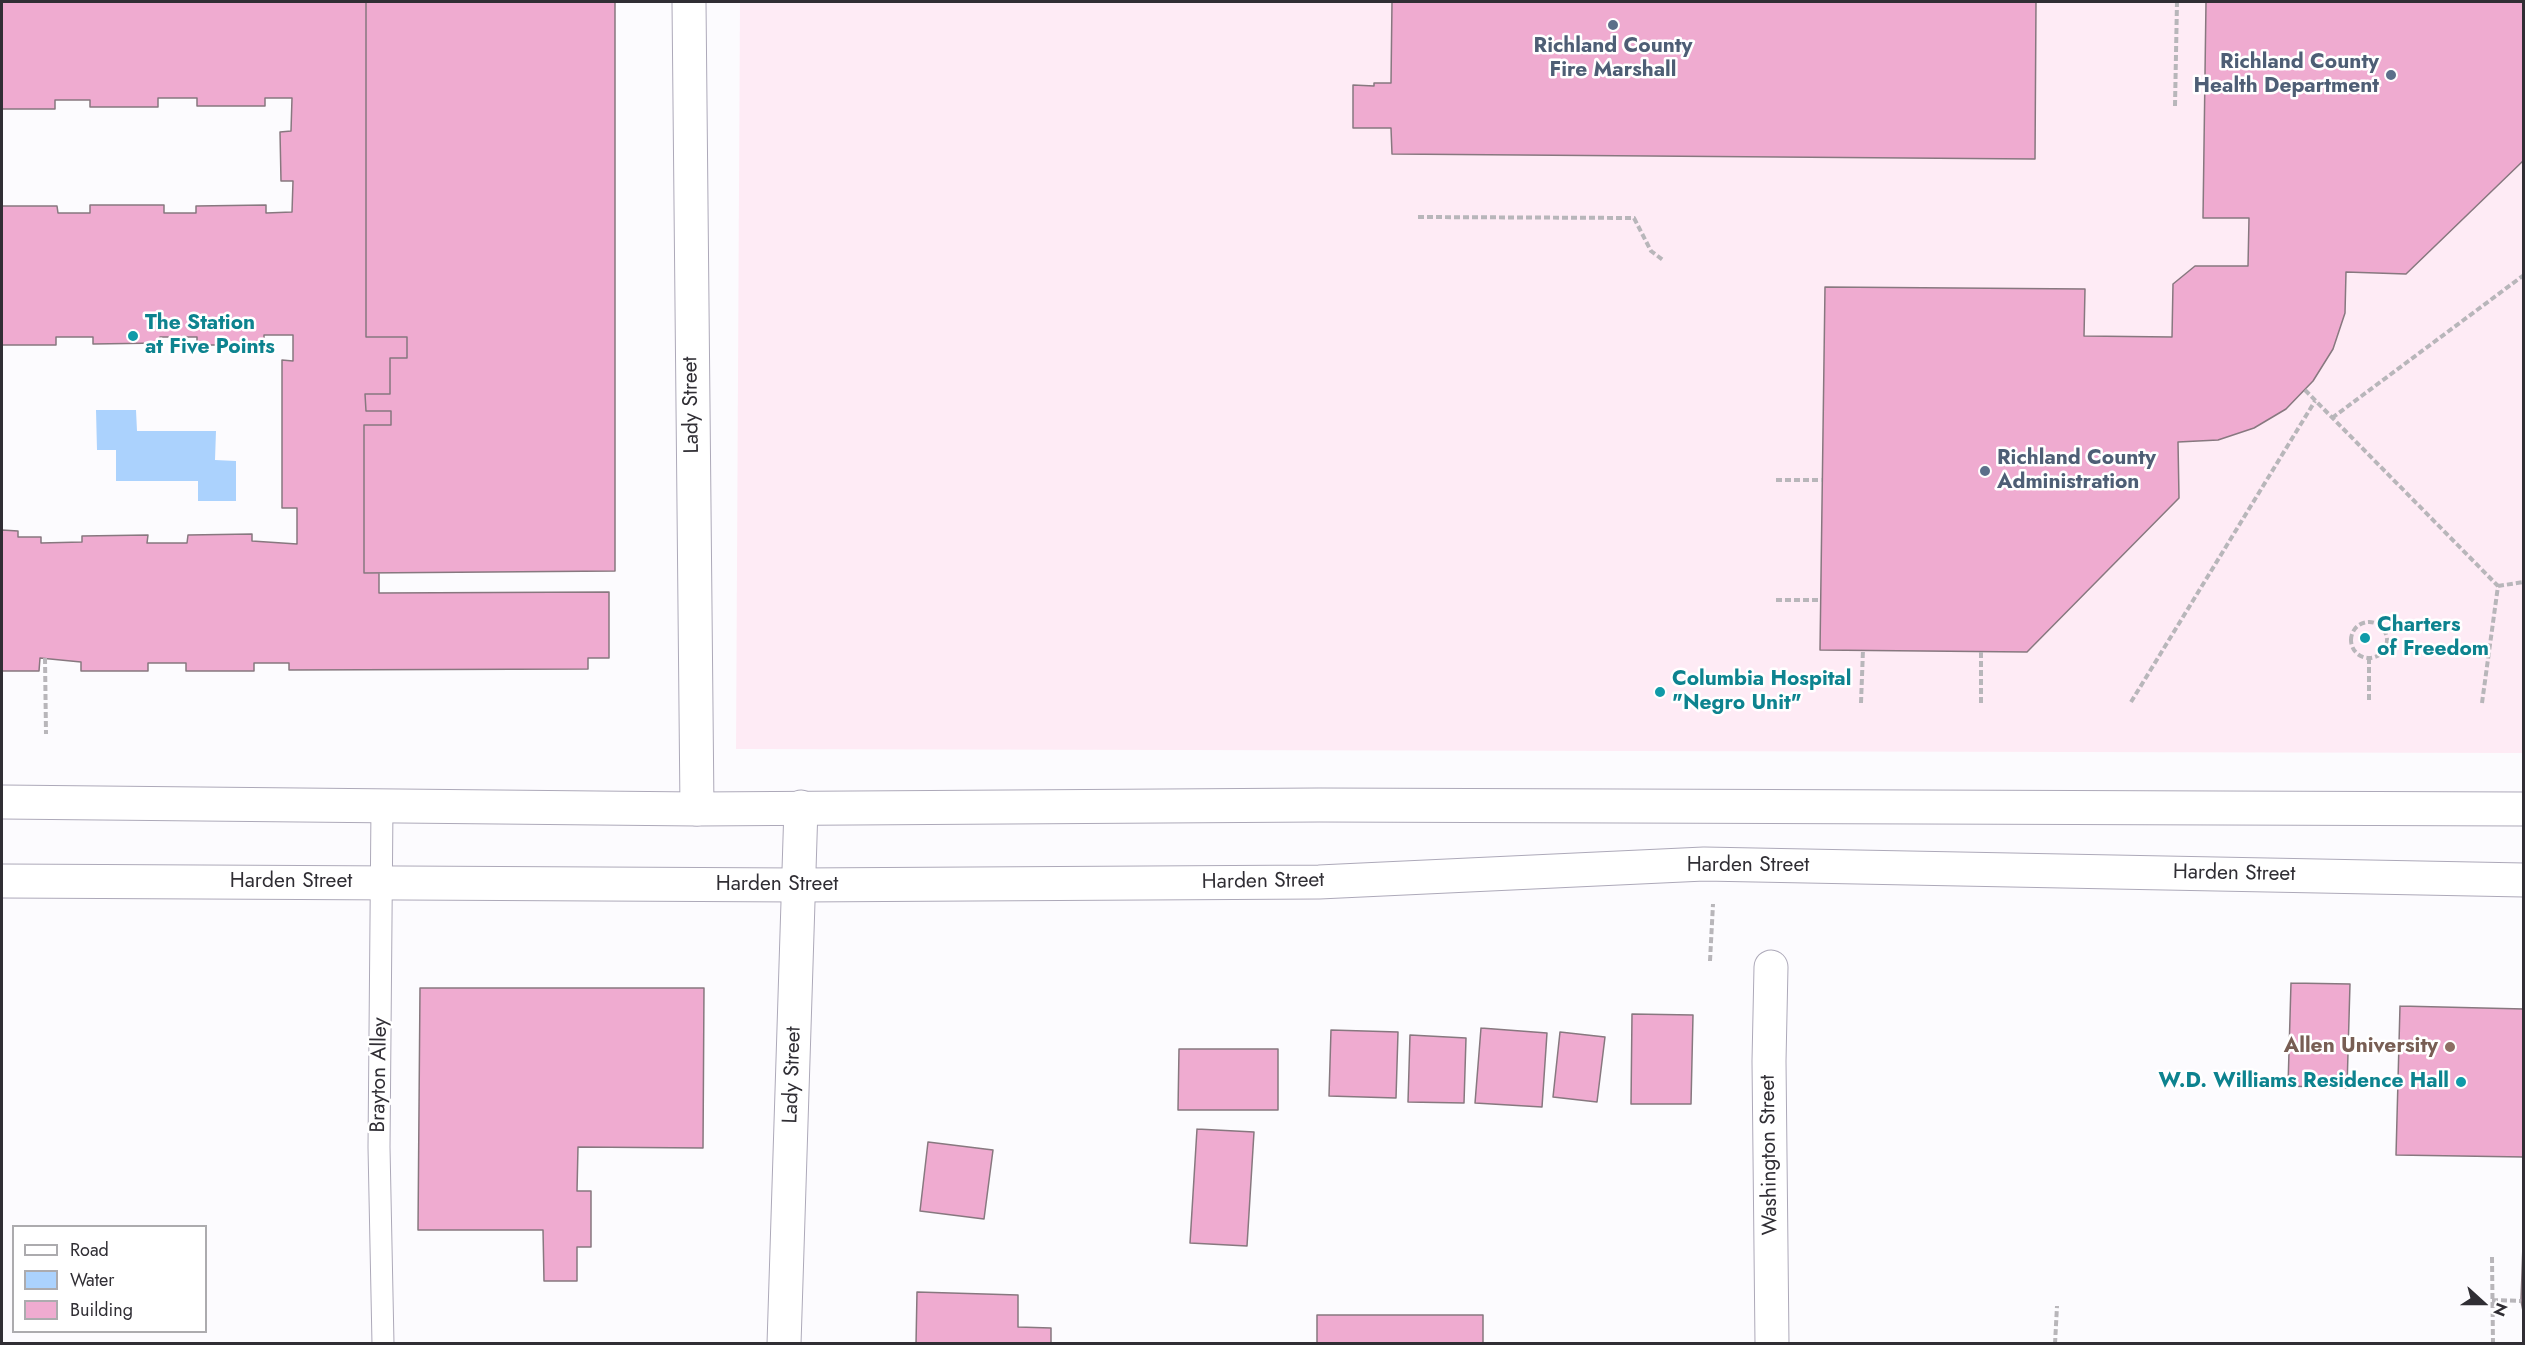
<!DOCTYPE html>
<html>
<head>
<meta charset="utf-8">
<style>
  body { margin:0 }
  #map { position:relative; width:2525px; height:1345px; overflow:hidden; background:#fcfbfe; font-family:Jost,sans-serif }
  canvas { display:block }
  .frame { position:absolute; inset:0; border:3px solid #302e34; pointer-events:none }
  .legend { position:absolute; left:12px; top:1225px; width:195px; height:108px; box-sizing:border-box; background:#fff; border:2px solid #acabae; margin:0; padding:8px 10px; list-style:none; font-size:18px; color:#302e34 }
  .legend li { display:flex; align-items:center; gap:12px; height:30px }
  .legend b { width:30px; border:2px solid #acabae }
  .north { position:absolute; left:2453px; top:1273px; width:60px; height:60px; -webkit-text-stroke:4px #fff; paint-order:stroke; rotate:111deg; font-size:16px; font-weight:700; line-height:24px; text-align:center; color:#302e34 }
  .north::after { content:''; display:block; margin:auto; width:21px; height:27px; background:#302e34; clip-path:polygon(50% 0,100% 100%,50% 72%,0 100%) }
</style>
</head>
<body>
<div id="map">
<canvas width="2525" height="1345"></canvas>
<div class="frame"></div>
<ul class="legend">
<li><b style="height:8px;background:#fff"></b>Road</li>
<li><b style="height:16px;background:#abd2fd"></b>Water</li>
<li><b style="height:16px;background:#efabd0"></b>Building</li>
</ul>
<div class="north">N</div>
</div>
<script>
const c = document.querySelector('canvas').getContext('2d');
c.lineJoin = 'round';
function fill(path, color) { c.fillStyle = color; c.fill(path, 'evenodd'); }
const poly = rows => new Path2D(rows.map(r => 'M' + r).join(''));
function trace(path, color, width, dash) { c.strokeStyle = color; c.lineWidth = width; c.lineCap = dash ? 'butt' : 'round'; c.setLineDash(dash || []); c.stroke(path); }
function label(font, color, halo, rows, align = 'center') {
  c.font = font + ' Jost,sans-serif'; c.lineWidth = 5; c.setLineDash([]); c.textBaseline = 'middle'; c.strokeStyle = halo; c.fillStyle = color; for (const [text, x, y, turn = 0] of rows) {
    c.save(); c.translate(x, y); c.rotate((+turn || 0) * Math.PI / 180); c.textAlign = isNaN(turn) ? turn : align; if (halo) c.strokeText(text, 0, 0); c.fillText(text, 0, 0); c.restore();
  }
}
const commercial = poly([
  [740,2,2523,2,2523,753,736,749]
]);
const water = poly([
  [96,410,136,410,137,431,216,431,215,460,236,461,236,501,198,501,198,481,116,481,116,450,97,450]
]);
const building = poly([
  [2,2,366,2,366,337,407,337,407,358,390,358,390,394,365,394,366,411,391,411,391,425,364,425,364,573,379,573,379,593,609,592,609,658,588,658,588,669,289,670,289,663,254,663,254,671,186,671,186,663,148,663,148,671,81,671,81,662,40,658,39,671,2,671,2,530,18,531,18,537,41,537,41,543,82,542,82,536,148,535,147,543,187,543,188,535,252,534,252,541,297,544,297,508,282,508,282,360,293,361,293,335,264,335,264,345,197,345,197,337,160,337,160,343,93,344,93,337,56,337,56,345,2,345,2,206,57,206,58,213,90,213,90,205,164,205,164,213,196,213,196,206,266,205,266,213,292,212,293,181,281,181,280,132,291,131,292,98,265,98,265,106,197,106,197,98,158,98,158,107,90,107,90,100,55,100,55,109,2,109,2,2],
  [366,2,615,2,615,571,364,573,364,425,391,425,391,411,366,411,365,394,390,394,390,358,407,358,407,337,366,337,366,2],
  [1392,2,2036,2,2035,159,1392,154,1391,128,1353,128,1353,85,1374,86,1374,83,1391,83,1392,2],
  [2206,2,2524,2,2524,160,2406,274,2346,272,2345,313,2333,349,2313,381,2286,409,2254,428,2218,440,2178,442,2179,498,2027,652,1820,650,1825,287,2085,289,2084,336,2172,337,2173,284,2195,266,2248,266,2249,218,2203,218,2206,2],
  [2291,983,2350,984,2347,1088,2288,1086,2291,983],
  [420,988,704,988,703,1148,578,1147,577,1191,591,1191,591,1247,577,1247,577,1281,544,1281,543,1230,418,1230,420,988],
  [2400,1006,2524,1009,2524,1157,2396,1155,2400,1006],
  [1632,1014,1693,1015,1691,1104,1631,1104,1632,1014],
  [1481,1028,1547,1033,1542,1107,1475,1103,1481,1028],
  [1331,1030,1398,1032,1396,1098,1329,1096,1331,1030],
  [1560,1032,1605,1037,1597,1102,1553,1097,1560,1032],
  [1410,1035,1466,1038,1464,1103,1408,1102,1410,1035],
  [1179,1049,1278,1049,1278,1110,1178,1110,1179,1049],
  [1197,1129,1254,1132,1247,1246,1190,1243,1197,1129],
  [928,1142,993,1150,984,1219,920,1211,928,1142],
  [2524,1216,2524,1316,2521,1301,2524,1216],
  [917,1292,1018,1295,1018,1327,1051,1328,1051,1344,916,1344,917,1292],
  [1317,1315,1483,1315,1483,1344,1317,1344,1317,1315]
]);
const path = poly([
  [2175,106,2177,2],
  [1418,217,1634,218,1651,251,1663,260],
  [2305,390,2498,586],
  [2332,418,2524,275],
  [1776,480,1822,480],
  [2498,586,2524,582],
  [1776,600,1821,600],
  '2351 640a18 18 0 1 1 36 0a18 18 0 1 1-36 0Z',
  [45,658,46,734],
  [2369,658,2369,702],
  [2131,702,2315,401],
  [1861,703,1863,650],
  [1981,703,1981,651],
  [2482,703,2498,586],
  [1710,961,1713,904],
  [2492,1257,2493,1344],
  [2492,1300,2521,1301],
  [2055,1344,2057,1306]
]);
const lane = poly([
  [382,806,379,1147,383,1344]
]);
const street = poly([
  [689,2,697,809],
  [1771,967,1769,1061,1772,1344],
  [784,1344,801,807]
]);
const secondary = poly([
  [2,802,697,809,1319,805,2524,809],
  [2,881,799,885,1319,882,1704,864,2524,880]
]);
const markers = [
  [1613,25,6,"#5c6f8a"],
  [2391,75,6,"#5c6f8a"],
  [133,336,6,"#0f9aa8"],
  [1985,471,6,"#5c6f8a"],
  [2365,638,6,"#0f9aa8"],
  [1660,692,6,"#0f9aa8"],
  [2450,1047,6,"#8d6e63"],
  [2461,1082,6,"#0f9aa8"]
];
const serviceNames = [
  ["Richland County",1613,47],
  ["Fire Marshall",1613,71],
  ["Richland County",2379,63,"right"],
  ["Health Department",2379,87,"right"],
  ["Richland County",1997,459,"left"],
  ["Administration",1997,483,"left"]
];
const cultureNames = [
  ["The Station",145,324],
  ["at Five Points",145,348],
  ["Charters",2377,626],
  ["of Freedom",2377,650],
  ["Columbia Hospital",1672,680],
  ["\"Negro Unit\"",1672,704],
  ["W.D. Williams Residence Hall",2449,1082,"right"]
];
const streetNames = [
  ["Lady Street",692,405,-91],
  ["Harden Street",1748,866],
  ["Harden Street",2234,874,1],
  ["Harden Street",291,882],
  ["Harden Street",1263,882,-1],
  ["Harden Street",777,885],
  ["Brayton Alley",380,1075,-89],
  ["Lady Street",793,1075,-88],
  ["Washington Street",1770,1155,-91]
];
const educationNames = [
  ["Allen University",2438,1047]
];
fill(commercial, '#feebf5');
fill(water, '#abd2fd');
fill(building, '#efabd0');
trace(building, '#87787f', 1.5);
trace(lane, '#ada9b9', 23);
trace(street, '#ada9b9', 35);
trace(secondary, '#ada9b9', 35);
trace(path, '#b8b6ba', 4, [6, 3]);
trace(lane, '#fff', 21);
trace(street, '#fff', 33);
trace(secondary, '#fff', 33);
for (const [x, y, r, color] of markers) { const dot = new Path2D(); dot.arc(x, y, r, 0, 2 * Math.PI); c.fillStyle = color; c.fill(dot); trace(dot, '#fff', 2); }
label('bold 21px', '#4e5e75', '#fff', serviceNames);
label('bold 21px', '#0d838f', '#fff', cultureNames, 'left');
label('21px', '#302e34', '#fff', streetNames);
label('bold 21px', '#785e54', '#fff', educationNames, 'right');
</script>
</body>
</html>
